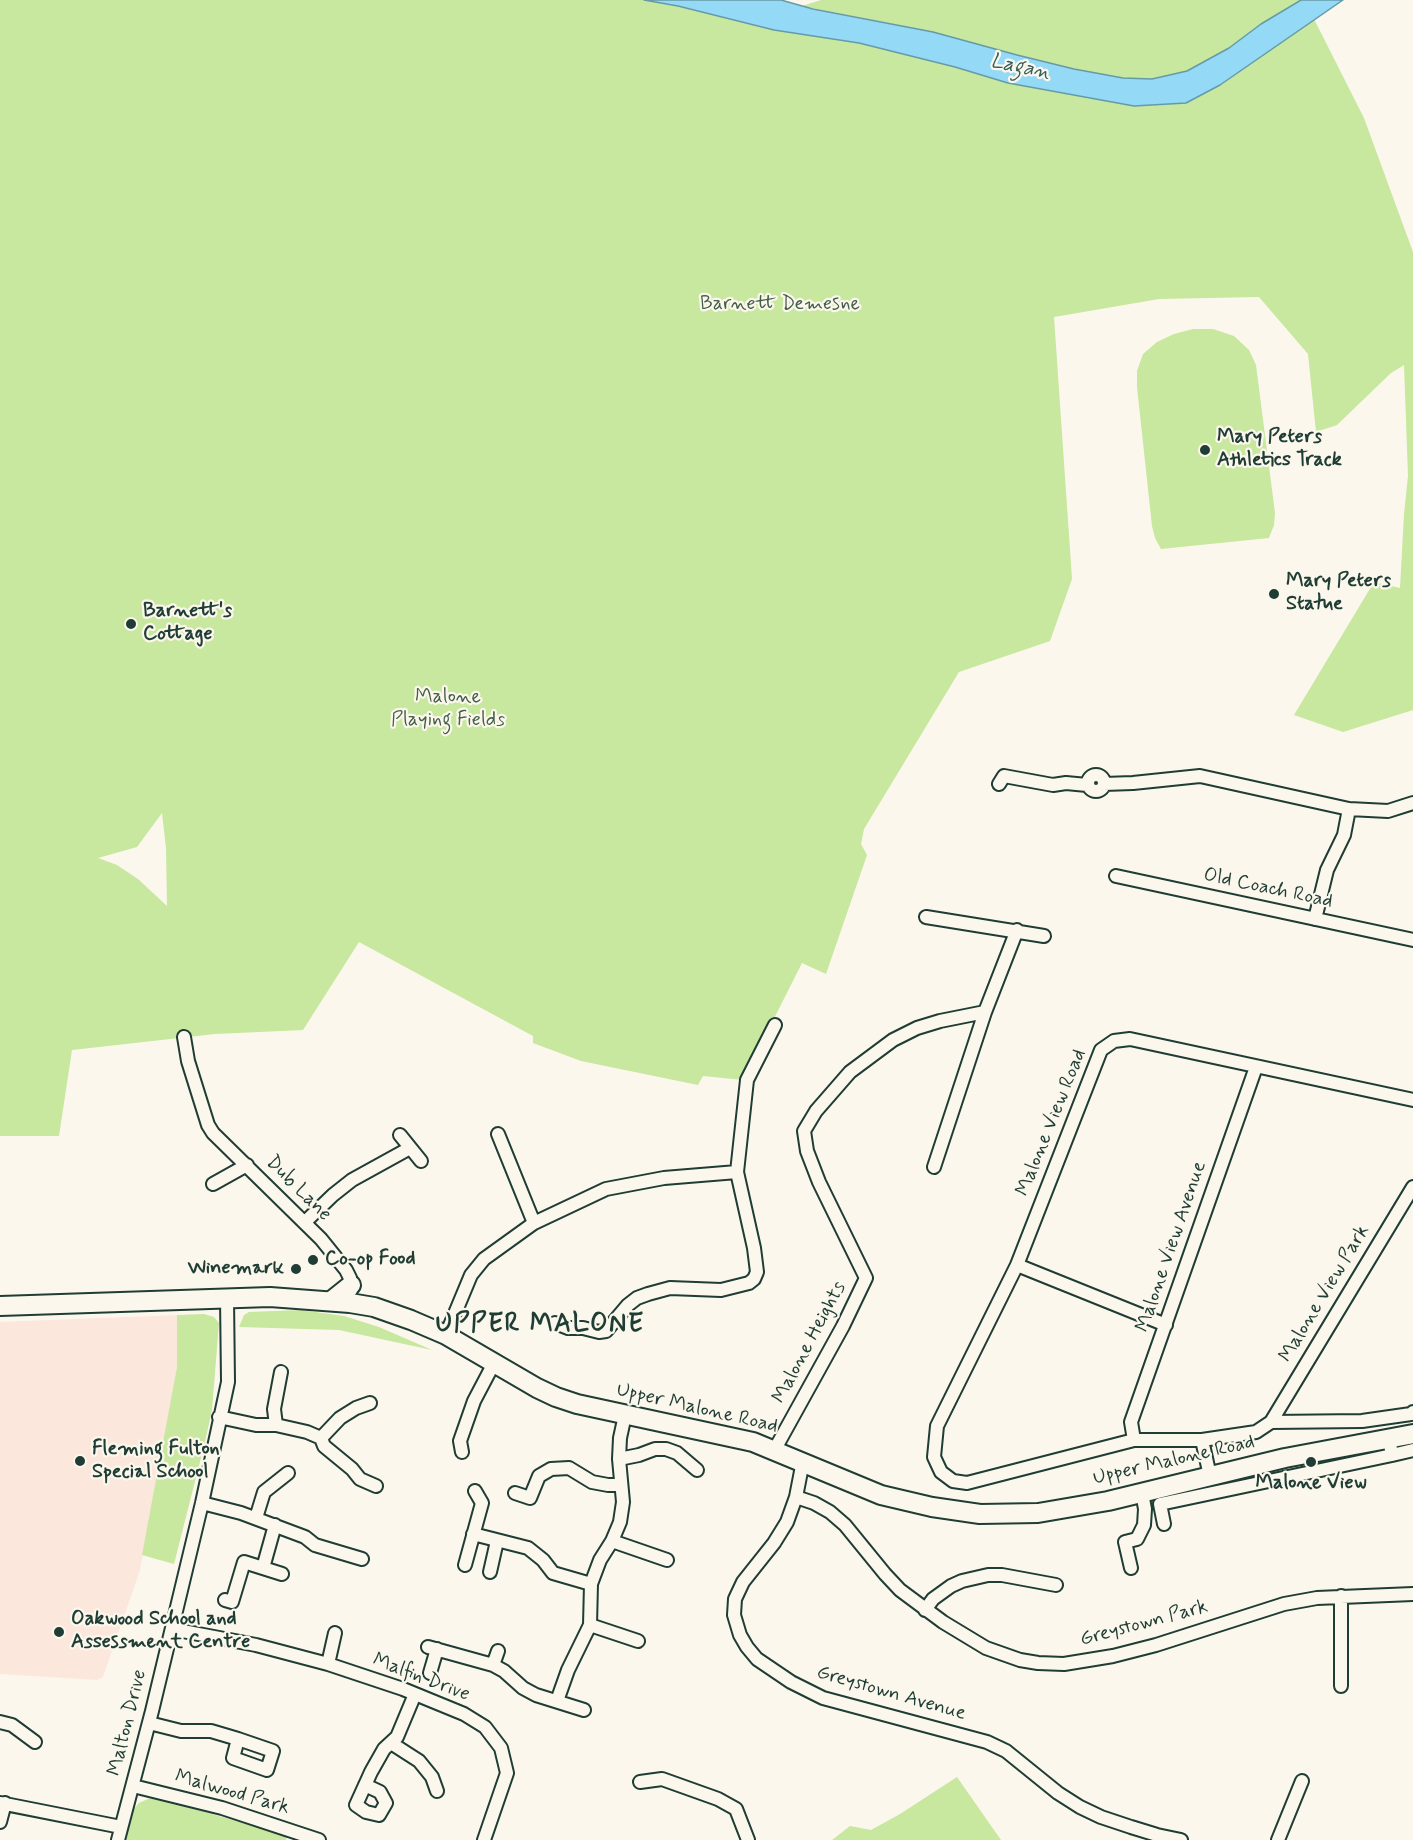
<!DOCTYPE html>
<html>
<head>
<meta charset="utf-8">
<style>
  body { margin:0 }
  canvas { display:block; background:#fbf7ec }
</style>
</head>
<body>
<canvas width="1413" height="1840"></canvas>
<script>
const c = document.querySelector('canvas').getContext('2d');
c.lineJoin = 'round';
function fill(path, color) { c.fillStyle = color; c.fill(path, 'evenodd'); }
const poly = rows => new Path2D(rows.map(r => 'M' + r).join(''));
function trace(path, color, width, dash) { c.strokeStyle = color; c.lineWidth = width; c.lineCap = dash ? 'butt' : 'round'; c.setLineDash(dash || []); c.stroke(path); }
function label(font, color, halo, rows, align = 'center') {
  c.font = font + ' Mynerve,sans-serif'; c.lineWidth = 4.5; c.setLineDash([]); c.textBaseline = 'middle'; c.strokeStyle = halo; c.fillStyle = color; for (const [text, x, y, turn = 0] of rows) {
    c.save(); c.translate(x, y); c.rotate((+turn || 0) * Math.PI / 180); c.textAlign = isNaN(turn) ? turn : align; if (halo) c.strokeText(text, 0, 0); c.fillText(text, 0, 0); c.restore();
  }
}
const built = poly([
  [177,1315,177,1367,140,1570,103,1677,97,1680,0,1674,0,1322]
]);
const green = poly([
  [0,0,644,0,678,6,774,30,859,43,955,67,1008,83,1134,106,1186,103,1220,85,1314,19,1364,118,1413,252,1413,710,1343,732,1294,715,1374,582,1400,588,1404,514,1408,476,1404,365,1391,373,1337,425,1316,432,1308,354,1259,297,1159,299,1054,317,1072,579,1050,641,959,672,864,829,861,844,867,855,826,974,802,963,743,1080,703,1076,698,1085,581,1061,533,1043,533,1036,359,942,303,1030,215,1034,72,1050,59,1136,0,1136],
  [162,813,166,848,167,906,138,879,117,865,98,858,137,847],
  [821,0,1301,0,1261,24,1229,48,1187,71,1152,79,1123,78,1074,69,1017,55,933,32,802,6],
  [1193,329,1213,329,1234,336,1249,350,1256,365,1275,513,1274,525,1269,538,1161,549,1155,538,1152,526,1137,387,1137,371,1143,354,1157,342,1174,334],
  [301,1310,344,1316,379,1327,432,1350,339,1330,239,1327,244,1315,249,1312],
  [204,1314,214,1317,219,1323,212,1410,204,1446,174,1564,142,1555,177,1367,177,1315],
  [957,1777,1001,1840,832,1840,850,1826,871,1830,900,1814],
  [150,1798,205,1812,287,1836,286,1840,126,1840,132,1811,139,1803]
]);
const water = poly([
  [644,0,781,0,813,9,933,32,1017,55,1074,69,1123,78,1152,79,1187,71,1229,48,1261,24,1301,0,1343,0,1220,85,1186,103,1134,106,1008,83,955,67,859,43,774,30,678,6,644,0]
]);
const minor = poly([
  '1088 783a8 8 0 1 1 16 0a8 8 0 1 1-16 0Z',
  [999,784,1004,776,1053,785,1066,783,1087,785],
  [1104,784,1133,783,1200,776,1349,809,1388,811,1413,803],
  [1116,876,1413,940],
  [926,917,1044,936],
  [1315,919,1327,870,1344,835,1349,809],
  [184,1037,188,1061,208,1125,213,1133,321,1239,346,1270,350,1278,351,1290],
  [1413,1100,1130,1039,1114,1041,1101,1050,1017,1265,937,1426,934,1457,941,1472,953,1481,967,1483,1134,1440,1202,1440,1256,1432,1271,1422,1362,1421,1411,1414,1413,1412],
  [498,1134,534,1223],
  [400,1135,421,1161],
  [934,1167,985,1012,1017,930],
  [213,1184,247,1165],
  [305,1222,333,1195,352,1180,410,1148],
  [1017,1265,1166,1325],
  [555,1323,568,1328,583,1328,599,1332,606,1331,628,1305,637,1298,648,1294,670,1288,721,1290,749,1283,754,1279,757,1272,754,1248,737,1172,747,1080,775,1025],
  [446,1335,471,1275,484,1259,534,1223,606,1189,664,1178,737,1172],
  [219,1417,256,1425,276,1425,307,1432,321,1438,324,1446,352,1469,360,1479,376,1486],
  [1271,1422,1413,1187],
  [276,1425,274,1409,281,1372],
  [321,1438,340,1418,356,1408,370,1403],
  [1134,1440,1131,1422,1256,1067],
  [1202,1440,1210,1476],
  [775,1449,843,1326,866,1278,819,1182,807,1151,804,1131,816,1111,850,1072,893,1040,917,1028,940,1021,985,1012],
  [462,1452,460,1441,474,1401,494,1363],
  [1392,1455,1413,1450],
  [619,1459,639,1455,655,1449,666,1449,677,1453,697,1470],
  [803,1461,796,1497,787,1522,774,1543,743,1582,735,1599,734,1615,740,1635,747,1647,757,1659,791,1682,823,1698,987,1742,1006,1751,1058,1793,1080,1807,1101,1817,1131,1827,1157,1835,1181,1840],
  [515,1493,530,1498,539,1476,551,1469,569,1468,592,1482,608,1485,621,1485],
  [796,1497,814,1503,830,1512,845,1525,885,1574,900,1590,943,1622,986,1648,1020,1660,1038,1663,1064,1664,1113,1656,1156,1645,1284,1604,1317,1598,1413,1594],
  [202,1503,241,1513,305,1537,315,1545,362,1559],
  [256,1518,264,1492,288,1473],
  [1164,1524,1160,1504,1392,1455,1389,1439],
  [473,1534,528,1548,543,1560,553,1573,591,1584],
  [612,1541,667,1560],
  [465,1565,482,1503,475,1491],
  [263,1568,275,1525],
  [1131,1568,1125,1542,1137,1539,1144,1525,1145,1509,1142,1493],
  [490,1572,497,1541],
  [225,1600,232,1602,244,1562,282,1574],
  [925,1610,933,1599,951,1586,962,1581,988,1575,1002,1575,1056,1585],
  [590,1625,638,1641],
  [172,1629,256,1645,328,1664,403,1689,464,1714,485,1727,501,1748,507,1773,484,1840],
  [428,1647,493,1665,504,1671,523,1688,536,1695,584,1710],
  [328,1664,335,1633],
  [493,1665,498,1651],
  [430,1673,437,1649],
  [1341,1686,1341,1596],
  [557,1701,568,1670,590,1625,591,1584,600,1560,612,1541,620,1522,623,1502,619,1459,620,1438,625,1415],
  [0,1722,12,1725,35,1742],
  [149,1723,181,1731,211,1731,238,1739,273,1751,267,1770,233,1758,238,1739],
  [391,1743,419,1761,432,1777,437,1791],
  [640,1782,662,1779,718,1799,736,1809,748,1840],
  [365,1785,380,1792,386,1803,379,1815,366,1812,356,1805,371,1772,384,1749,397,1737,415,1694],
  [133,1786,222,1808,319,1840],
  [0,1803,121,1827],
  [0,1822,5,1803],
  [118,1840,152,1711,202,1503,228,1382,227,1298],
  [1278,1840,1302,1781]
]);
const secondary = poly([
  [331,1301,351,1285],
  [0,1306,270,1297,350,1303,374,1307,411,1320,446,1335,537,1388,556,1397,577,1404,753,1442,881,1495,932,1507,980,1514,1038,1513,1108,1501,1285,1458,1413,1434]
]);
const markers = [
  [1205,450,6,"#1f3d34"],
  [1274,594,6,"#1f3d34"],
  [131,624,6,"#1f3d34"],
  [313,1260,6,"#1f3d34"],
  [296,1269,6,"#1f3d34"],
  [80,1461,6,"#1f3d34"],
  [1311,1462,6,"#1f3d34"],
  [59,1632,6,"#1f3d34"]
];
const parkNames = [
  ["Barnett Demesne",780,305],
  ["Malone",448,698],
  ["Playing Fields",448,721]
];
const poiNames = [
  ["Mary Peters",1217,438],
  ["Athletics Track",1217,461],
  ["Mary Peters",1286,582],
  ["Statue",1286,605],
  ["Barnett's",143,612],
  ["Cottage",143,635],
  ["Co-op Food",325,1260],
  ["Winemark",284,1269,"right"],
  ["Fleming Fulton",92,1450],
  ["Special School",92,1473],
  ["Malone View",1311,1484,"center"],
  ["Oakwood School and",71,1620],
  ["Assessment Centre",71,1643]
];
const streetNames = [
  ["Old Coach Road",1268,889,12],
  ["Malone View Road",1052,1123,-68],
  ["Dub Lane",298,1189,45],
  ["Malone View Avenue",1172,1247,-71],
  ["Malone View Park",1325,1294,-59],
  ["Malone Heights",810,1343,-62],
  ["Upper Malone Road",697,1409,13],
  ["Upper Malone Road",1174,1461,-13],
  ["Greystown Park",1144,1624,-15],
  ["Malfin Drive",421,1678,21],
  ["Greystown Avenue",891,1694,16],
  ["Malton Drive",128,1723,-76],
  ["Malwood Park",232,1793,16]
];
const waterNames = [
  ["Lagan",1020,68,12]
];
const districtNames = [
  ["UPPER MALONE",540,1326]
];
fill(built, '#fce7dc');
fill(green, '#c8e79f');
fill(water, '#94d9f6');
trace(water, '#659ba8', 1.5);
trace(minor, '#1f3d34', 16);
trace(secondary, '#1f3d34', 22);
trace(minor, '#fbf7ec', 12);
trace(secondary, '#fbf7ec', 18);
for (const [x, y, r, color] of markers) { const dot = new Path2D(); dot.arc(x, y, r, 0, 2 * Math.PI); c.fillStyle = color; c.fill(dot); trace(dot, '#fbf7ec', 2); }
label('20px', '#415f49', '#fbf7ec', parkNames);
label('bold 20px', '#1f3d34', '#fbf7ec', poiNames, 'left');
label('20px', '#1f3d34', '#fbf7ec', streetNames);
label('italic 21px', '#365c5b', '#fbf7ec', waterNames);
c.letterSpacing = '1.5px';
label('bold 26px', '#1f3d34', '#fbf7ec', districtNames);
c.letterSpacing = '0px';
</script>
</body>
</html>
